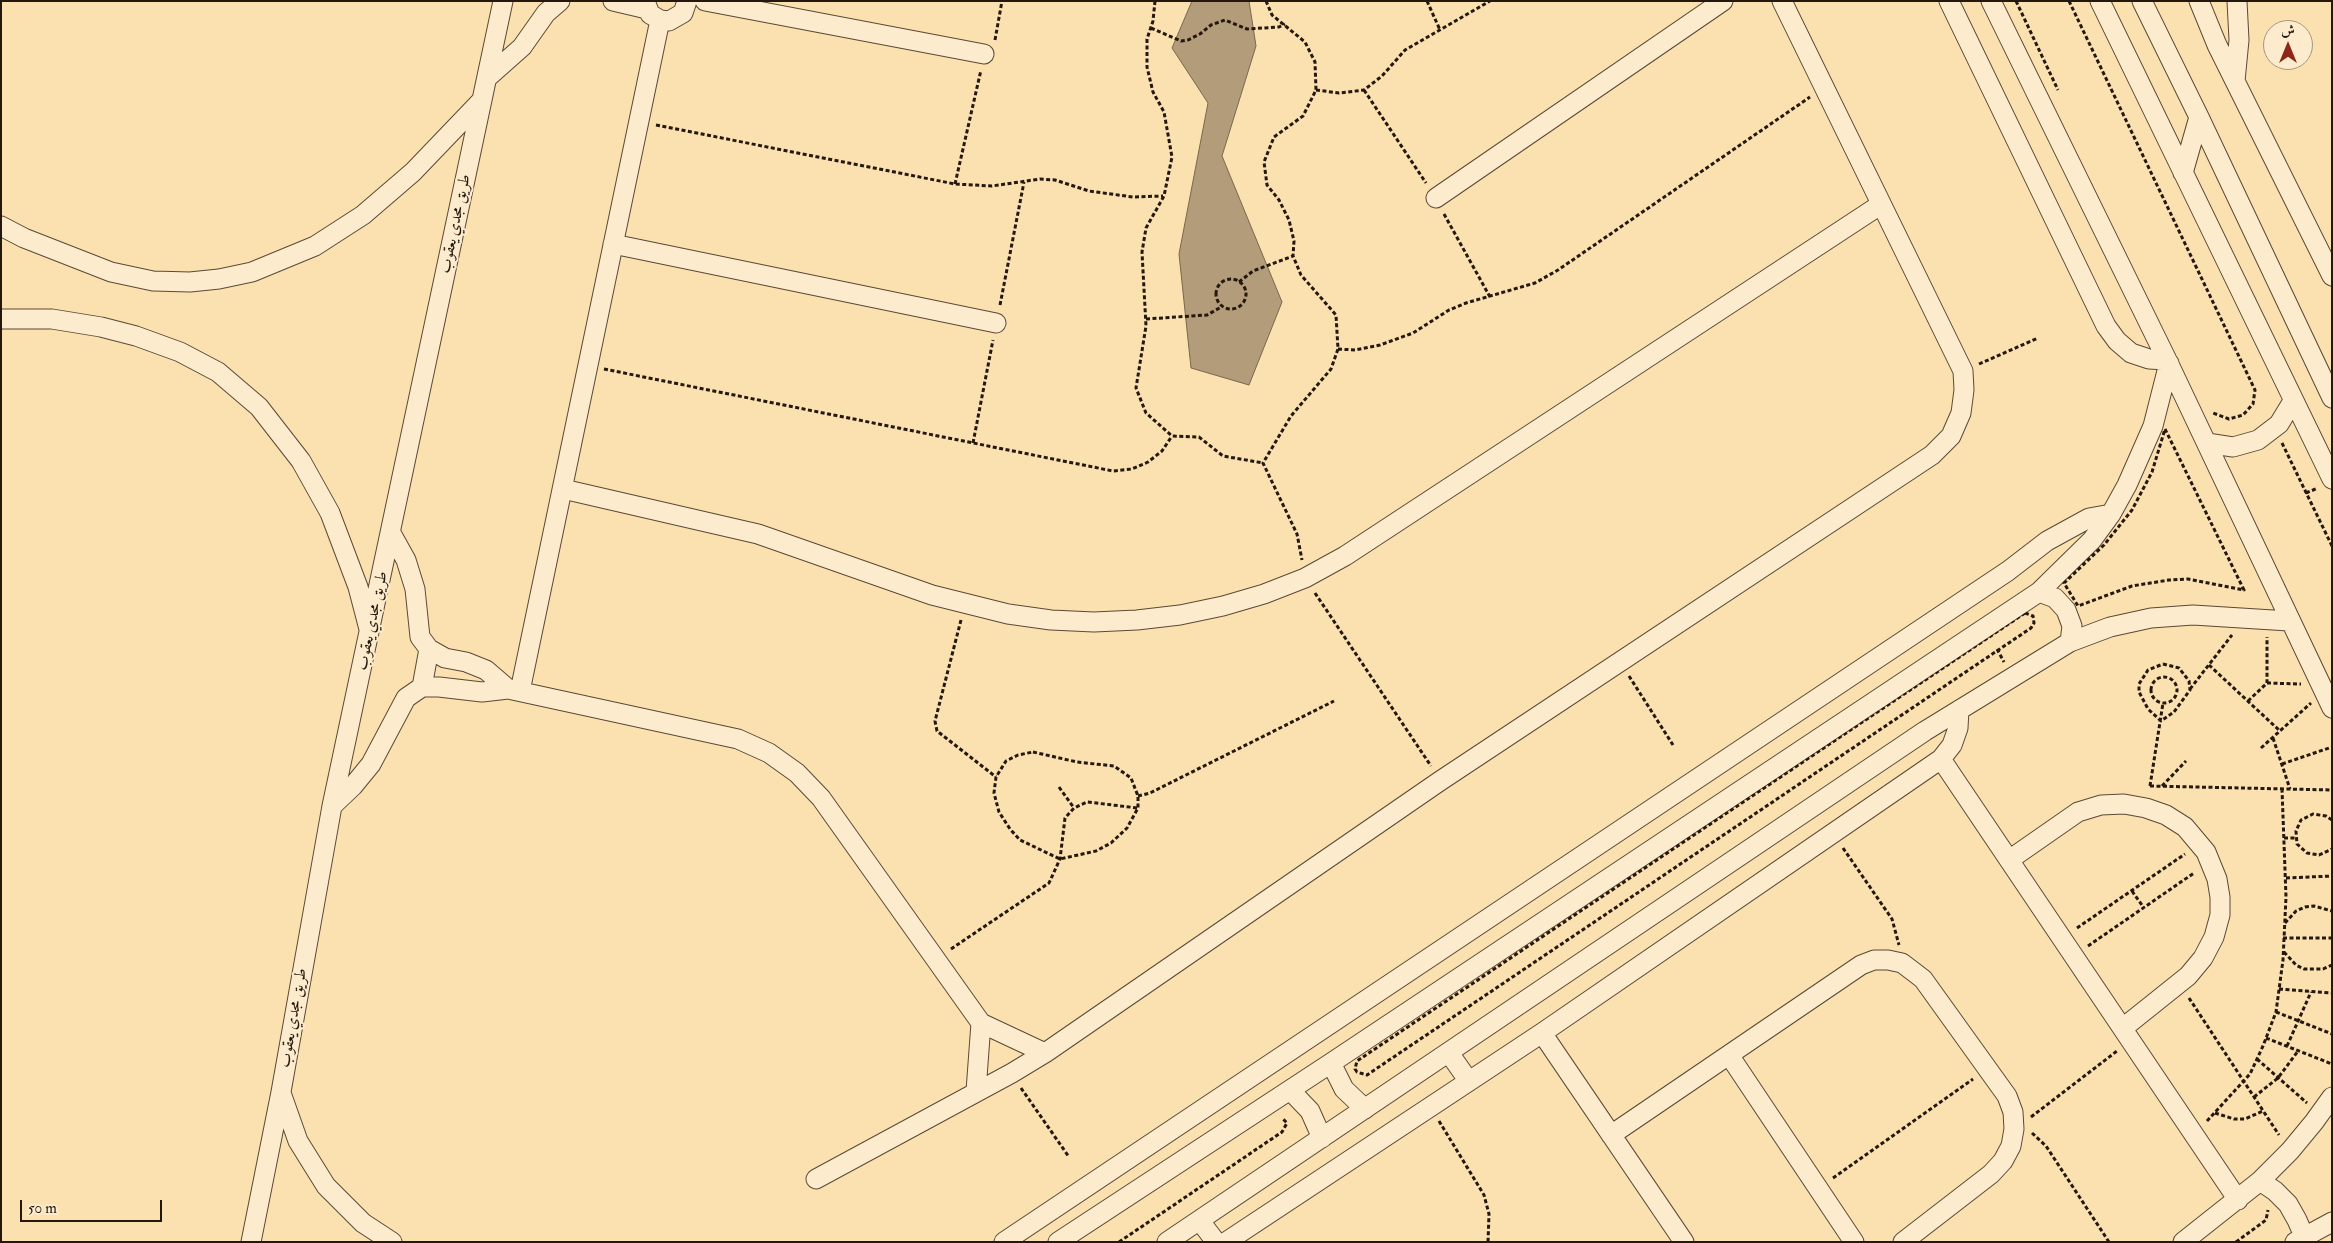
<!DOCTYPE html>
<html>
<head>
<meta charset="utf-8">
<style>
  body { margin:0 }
  #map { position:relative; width:2333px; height:1243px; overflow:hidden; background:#fbe0b0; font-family:"IM FELL Double Pica",Amiri,serif }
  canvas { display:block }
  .frame { position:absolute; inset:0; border:2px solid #24170d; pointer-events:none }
  .north { position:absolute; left:2263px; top:20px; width:50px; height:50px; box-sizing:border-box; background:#fcebcc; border:1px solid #a69680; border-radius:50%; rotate:0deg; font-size:14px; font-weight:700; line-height:20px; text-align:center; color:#24170d }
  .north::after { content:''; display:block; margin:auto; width:18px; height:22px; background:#8f2418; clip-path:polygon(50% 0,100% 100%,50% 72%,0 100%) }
  .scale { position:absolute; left:20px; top:1200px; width:142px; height:22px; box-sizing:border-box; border:2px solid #24170d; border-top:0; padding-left:6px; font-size:15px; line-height:18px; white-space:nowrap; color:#24170d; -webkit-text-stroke:4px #fcebcc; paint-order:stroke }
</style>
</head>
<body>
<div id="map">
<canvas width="2333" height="1243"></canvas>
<div class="frame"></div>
<div class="north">ش</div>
<div class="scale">50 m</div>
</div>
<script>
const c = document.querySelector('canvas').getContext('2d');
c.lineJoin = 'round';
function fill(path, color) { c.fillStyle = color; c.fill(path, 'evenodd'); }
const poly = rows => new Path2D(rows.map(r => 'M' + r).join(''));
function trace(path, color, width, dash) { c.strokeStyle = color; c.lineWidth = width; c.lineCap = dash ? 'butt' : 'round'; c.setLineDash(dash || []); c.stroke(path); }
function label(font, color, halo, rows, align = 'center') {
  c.font = font + ' "IM FELL Double Pica",Amiri,serif'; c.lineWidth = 4; c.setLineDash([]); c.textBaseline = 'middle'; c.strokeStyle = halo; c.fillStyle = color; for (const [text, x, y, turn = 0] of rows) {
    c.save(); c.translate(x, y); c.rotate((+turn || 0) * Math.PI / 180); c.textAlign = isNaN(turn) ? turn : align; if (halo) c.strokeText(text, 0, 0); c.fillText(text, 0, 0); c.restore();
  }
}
const water = poly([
  [1192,1,1249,1,1256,46,1222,156,1282,302,1249,385,1191,368,1179,254,1208,103,1172,48,1192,1]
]);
const path = poly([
  [1155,1,1153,21,1147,39,1147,67,1153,92,1164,112,1172,157,1164,196,1146,228,1142,252,1146,326,1136,388,1146,413,1172,436,1199,437,1223,456,1263,463],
  [1266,1,1272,15,1305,42,1315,62,1316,90,1303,116,1274,137,1264,162,1267,185,1279,200,1289,220,1294,241,1293,256,1301,275,1336,315,1338,349,1331,369,1291,416,1263,463,1297,534,1302,560],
  [1427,1,1440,30],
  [2016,1,2058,90],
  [2069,1,2255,390,2253,404,2243,415,2229,419,2213,413],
  [1151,28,1181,41,1188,40,1200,34,1211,25,1225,20,1247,29,1279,27,1285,24],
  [995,40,1002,1],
  [1316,90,1339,93,1364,90,1382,76,1405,50,1490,1],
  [1364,90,1426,183],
  [656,125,955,184,992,186,1040,179,1055,180,1089,191,1133,197,1163,196],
  [955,184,981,70],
  [1444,214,1490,297],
  '1216 294a15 15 0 1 1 30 0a15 15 0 1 1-30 0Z',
  [1239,282,1253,271,1293,256],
  [1000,305,1024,182],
  [1146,319,1207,315,1223,306],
  [1338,349,1355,350,1380,345,1413,333,1449,310,1466,303,1535,283,1558,270,1810,97],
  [1979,364,2038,338],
  [604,369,1113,471,1132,469,1148,462,1162,451,1172,436],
  [2165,429,2244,590,2188,579,2169,580,2132,586,2078,606,2064,583,2104,545,2132,510,2152,472,2165,429],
  [973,443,993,340],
  [2282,443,2332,546],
  [2306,493,2318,488],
  [1315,593,1431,766],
  [2025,613,2033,616,2034,623,2031,628,1367,1075,1357,1072,1355,1069,1357,1061,2025,613],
  [961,620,935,721,937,731,996,777],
  [1997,649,2004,662],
  [2163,664,2179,668,2189,681,2190,690,2174,712,2161,721,2148,709,2139,692,2139,684,2148,670,2163,664],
  [2209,665,2280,731],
  [1629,676,1673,745],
  '2151 690a13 13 0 1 1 26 0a13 13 0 1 1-26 0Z',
  [2267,683,2301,684],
  [2190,689,2232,635],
  [2248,701,2267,683,2267,637],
  [2273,738,2290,789],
  [2261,748,2311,703],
  [1033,752,1077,762,1114,766,1131,778,1138,796,1138,808,1127,828,1111,843,1096,851,1060,859,1020,840,1010,829,999,812,994,793,996,777,1006,761,1018,755,1033,752],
  [2282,764,2332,747],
  [2150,786,2332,790],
  [2150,786,2163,703],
  [2162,786,2186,761],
  [1059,787,1074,808],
  [1138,796,1150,793,1334,701],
  [2332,820,2326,816,2313,814,2301,820,2296,831,2297,844,2307,853,2319,855,2332,849],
  [2284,838,2296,838],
  [1843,848,1892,919,1899,945],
  [2286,878,2332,876],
  [2132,891,2144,908],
  [2285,923,2296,911,2305,907,2314,906,2332,911],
  [2077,928,2185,854],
  [2283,938,2332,938],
  [2088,946,2194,873],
  [951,949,1049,883,1060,859,1065,818,1074,808,1087,802,1138,808],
  [2284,952,2296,965,2304,969,2323,969,2332,965],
  [2279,989,2332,993],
  [2189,998,2279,1135],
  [2276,1012,2332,1034],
  [2266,1038,2332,1064],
  [2287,1046,2311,992],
  [2257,1059,2307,1103],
  [1021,1088,1069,1157],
  [2254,1097,2278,1078,2298,1051],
  [2215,1113,2234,1119,2245,1119,2263,1111],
  [2031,1117,2117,1051],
  [1439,1121,1484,1195,1489,1214,1488,1242],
  [2207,1121,2250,1074,2263,1046,2276,1012,2283,960,2286,897,2282,789],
  [2032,1133,2046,1146,2109,1242],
  [1833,1178,1973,1079],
  [1119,1242,1282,1132,1287,1123,1282,1118],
  [2236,1242,2266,1220,2268,1210]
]);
const minor = poly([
  [613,1,647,9],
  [645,1,650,14,660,20,669,21,683,13,687,1],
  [705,1,984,54],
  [1949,1,2106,326,2117,341,2131,353,2149,359,2167,360],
  [1991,1,2167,360,2332,708],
  [2100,1,2332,479],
  [2142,1,2199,117,2332,398],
  [2199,1,2217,45,2332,276],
  [487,78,522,47,546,13,560,1],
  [2235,81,2239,40,2237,1],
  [2183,173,2199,117],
  [1436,198,1723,1],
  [1,226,24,238,111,272,153,281,190,282,219,279,252,272,315,246,363,215,413,172,482,100],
  [613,244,996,323],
  [1,319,52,319,101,327,136,336,180,352,218,372,259,407,301,461,330,513,358,587,369,629],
  [2207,443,2233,447,2258,440,2279,424,2293,401],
  [563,489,758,534,932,595,1008,614,1051,620,1094,622,1137,620,1180,615,1223,606,1264,594,1305,578,1345,556,1880,205],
  [391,533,406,560,415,589,420,637,429,649,445,658,466,662,486,670,508,689],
  [2039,592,2055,598,2066,610,2072,626,2070,642],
  [422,687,429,649],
  [520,691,660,20],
  [1941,759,2238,1200],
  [332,806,353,786,371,764,406,698,422,687,439,687,482,692,508,689,738,739,769,753,797,773,821,798,981,1023,1045,1053],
  [2009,860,2078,812,2101,805,2124,804,2146,808,2166,815,2185,827,2206,852,2217,879,2220,897,2220,915,2214,937,2203,958,2188,976,2123,1028],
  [1542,1033,1684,1242],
  [1449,1053,1468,1080],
  [1729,1055,1854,1242],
  [1331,1063,1344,1089,1365,1109],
  [1290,1090,1310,1111,1322,1138],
  [976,1091,981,1023],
  [281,1093,298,1141,326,1186,363,1223,392,1242],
  [1611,1135,1861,965,1874,960,1888,960,1902,963,1923,979,2007,1096,2013,1112,2014,1129,2011,1146,2003,1161,1991,1174,1903,1242],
  [816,1179,1012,1073,1045,1053,1440,781,1932,455,1951,436,1961,413,1964,390,1963,371,1782,1],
  [2260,1181,2275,1191,2288,1204,2297,1220,2304,1236],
  [1200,1221,1216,1242],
  [251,1242,281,1092,332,806,503,1],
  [1004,1242,2008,571,2047,541,2089,518,2111,514],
  [1058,1242,1331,1063,2039,592,2092,540,2111,514,2127,485,2153,426,2169,363],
  [1167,1242,1925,731,2070,642,2110,627,2151,618,2193,615,2289,621],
  [1226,1242,1542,1033,1941,759,1952,745,1958,728,1959,710],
  [2183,1242,2260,1181,2290,1151,2314,1122,2332,1097],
  [2295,1242,2332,1222]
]);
const streetNames = [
  ["طريق مجدي يعقوب",456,224,-78],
  ["طريق مجدي يعقوب",373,621,-78],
  ["طريق مجدي يعقوب",294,1018,-80]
];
fill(water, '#b29c79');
trace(water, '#79674e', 1);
trace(minor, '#5a4936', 21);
trace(path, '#24170d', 3, [4, 2.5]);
trace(minor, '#fcebcc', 19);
label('16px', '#24170d', '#fcebcc', streetNames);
</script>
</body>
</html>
